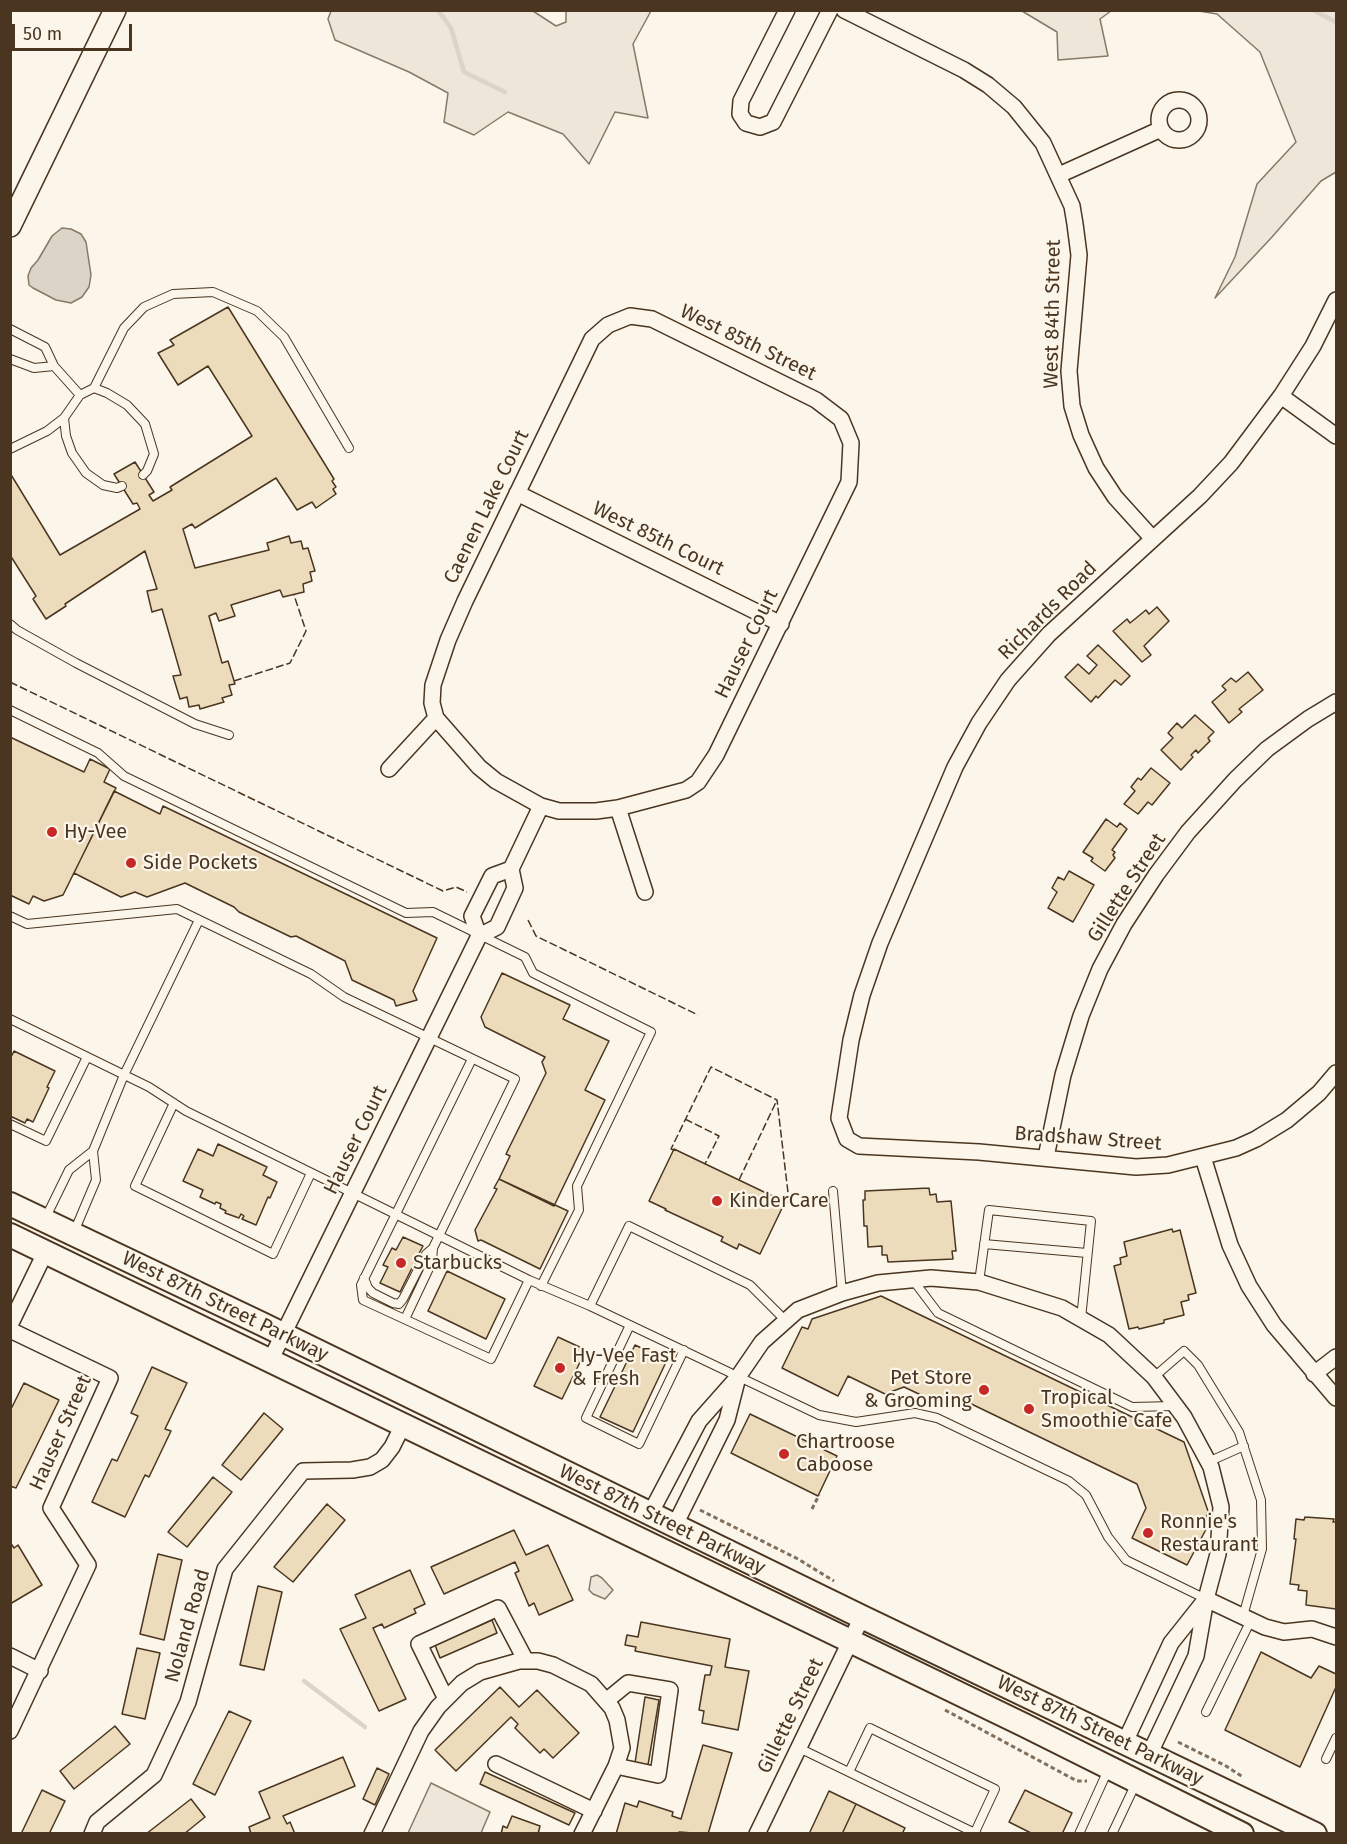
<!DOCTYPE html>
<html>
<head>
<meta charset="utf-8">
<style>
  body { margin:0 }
  #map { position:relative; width:1347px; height:1844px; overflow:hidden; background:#fbf6e9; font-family:"Fira Sans",sans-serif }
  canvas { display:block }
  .frame { position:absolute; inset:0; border:12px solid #4a3520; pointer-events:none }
  .scale { position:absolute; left:12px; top:24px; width:120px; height:27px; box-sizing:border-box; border:3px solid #4a3520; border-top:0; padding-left:8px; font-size:18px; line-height:21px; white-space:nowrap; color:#4a3520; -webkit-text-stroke:4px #fbf6e9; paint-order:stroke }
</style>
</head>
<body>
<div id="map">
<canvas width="1347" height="1844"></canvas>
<div class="frame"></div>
<div class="scale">50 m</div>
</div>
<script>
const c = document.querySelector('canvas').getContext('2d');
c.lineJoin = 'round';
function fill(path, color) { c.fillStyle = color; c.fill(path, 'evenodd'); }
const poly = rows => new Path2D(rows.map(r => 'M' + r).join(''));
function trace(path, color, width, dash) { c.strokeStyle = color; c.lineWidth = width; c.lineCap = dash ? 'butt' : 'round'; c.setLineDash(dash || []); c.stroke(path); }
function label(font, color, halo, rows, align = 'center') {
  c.font = font + ' "Fira Sans",sans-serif'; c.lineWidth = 4.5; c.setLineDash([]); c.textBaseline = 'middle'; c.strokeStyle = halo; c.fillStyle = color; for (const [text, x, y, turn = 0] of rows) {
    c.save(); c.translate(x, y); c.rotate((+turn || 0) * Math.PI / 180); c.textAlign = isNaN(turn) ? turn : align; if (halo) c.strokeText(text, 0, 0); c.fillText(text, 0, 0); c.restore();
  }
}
const green = poly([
  [331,11,533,11,556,26,566,22,566,11,651,11,633,44,648,118,615,112,589,164,563,134,508,112,474,135,444,122,448,93,409,72,335,40,328,19,331,11],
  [1022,11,1111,11,1100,19,1108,56,1058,60,1057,32,1022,11],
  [1199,11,1336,11,1336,172,1321,181,1272,237,1215,298,1235,257,1257,184,1296,142,1260,52,1217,14,1199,11],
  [597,1575,602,1578,613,1590,605,1599,593,1594,589,1590,591,1577,597,1575],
  [431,1783,490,1812,481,1833,408,1833,431,1783]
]);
const water = poly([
  [62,228,71,229,81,234,86,242,91,275,89,287,82,297,71,303,56,300,33,288,29,285,28,276,31,268,38,260,52,236,62,228]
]);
const stream = poly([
  [438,10,451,28,464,72,505,92],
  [1313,10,1336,22],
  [304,1681,365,1727]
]);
const building = poly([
  [228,307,334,479,332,481,336,487,333,489,336,494,316,508,312,502,297,510,276,478,195,528,192,524,183,529,195,568,269,550,267,543,289,536,291,543,301,541,303,549,308,548,315,571,310,572,312,581,303,584,304,592,283,597,280,590,231,605,235,616,219,621,216,613,209,616,222,663,228,661,235,684,229,685,232,695,222,698,224,702,200,709,199,705,189,707,187,697,180,699,173,676,181,675,162,609,152,612,147,591,157,589,145,551,65,604,66,606,46,619,33,599,36,596,10,555,10,473,60,555,140,509,137,503,133,504,114,474,135,462,154,492,149,495,153,501,172,490,170,487,252,436,208,366,178,385,158,353,174,345,170,340,228,307],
  [1157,607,1169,621,1144,646,1151,655,1142,662,1113,631,1127,619,1130,623,1146,610,1149,614,1157,607],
  [1098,645,1130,676,1121,685,1115,680,1098,698,1096,696,1091,702,1065,677,1078,664,1089,674,1097,665,1087,656,1098,645],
  [1248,672,1263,690,1239,709,1242,712,1229,723,1212,702,1226,690,1222,686,1231,678,1236,682,1248,672],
  [1195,715,1214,732,1208,738,1210,741,1198,753,1196,750,1191,755,1193,757,1181,770,1161,750,1173,738,1168,733,1177,723,1182,728,1195,715],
  [10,737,84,772,90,759,110,769,104,782,116,788,63,895,44,901,33,896,29,904,10,895,10,737],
  [1151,768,1170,783,1152,805,1148,802,1138,814,1124,804,1135,791,1131,787,1138,778,1141,780,1151,768],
  [114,791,160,814,163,806,437,938,413,991,417,1000,396,1006,394,1000,352,980,345,961,296,936,291,937,239,912,234,907,185,883,147,897,135,892,121,897,74,873,114,791],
  [1106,819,1117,827,1120,823,1127,829,1112,850,1115,852,1113,855,1115,858,1105,871,1091,861,1093,858,1083,852,1106,819],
  [1069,871,1094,885,1073,922,1048,908,1057,892,1052,888,1058,877,1064,880,1069,871],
  [502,973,570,1005,563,1019,609,1041,585,1090,605,1100,554,1206,499,1179,510,1156,506,1154,546,1073,542,1062,545,1057,485,1027,481,1017,502,973],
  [14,1051,55,1071,47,1087,49,1088,33,1122,27,1119,25,1123,10,1116,10,1059,14,1051],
  [218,1144,267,1167,263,1175,277,1182,270,1198,268,1197,256,1225,242,1219,244,1216,241,1214,239,1218,225,1213,226,1211,220,1208,221,1204,216,1202,215,1204,200,1197,203,1190,183,1181,198,1149,213,1156,218,1144],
  [674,1149,785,1202,760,1254,739,1244,737,1249,721,1241,723,1237,665,1210,666,1209,649,1201,674,1149],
  [499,1179,568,1211,540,1269,481,1240,478,1241,475,1230,497,1189,494,1188,499,1179],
  [929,1188,930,1195,936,1194,937,1202,951,1201,956,1251,952,1251,953,1259,888,1262,887,1255,882,1255,882,1246,868,1247,867,1226,864,1226,863,1200,865,1200,865,1191,929,1188],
  [1172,1229,1173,1232,1180,1230,1196,1293,1188,1295,1189,1300,1181,1302,1184,1315,1164,1320,1164,1323,1139,1329,1138,1327,1129,1329,1114,1266,1121,1264,1120,1258,1127,1256,1124,1242,1172,1229],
  [403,1237,423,1246,416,1259,419,1261,416,1267,413,1266,400,1292,380,1283,388,1267,383,1265,392,1248,396,1250,403,1237],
  [447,1271,505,1299,486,1339,428,1311,447,1271],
  [881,1296,1184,1442,1208,1511,1206,1518,1211,1520,1187,1565,1132,1538,1146,1508,1137,1484,959,1398,940,1404,904,1387,885,1394,848,1376,838,1396,782,1368,802,1327,808,1329,812,1319,881,1296],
  [558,1337,586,1350,562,1399,534,1386,558,1337],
  [635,1345,667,1360,633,1432,600,1417,635,1345],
  [152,1367,187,1383,165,1429,171,1431,149,1477,145,1475,125,1517,92,1502,112,1459,117,1461,138,1416,131,1413,152,1367],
  [24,1383,59,1400,16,1488,10,1486,10,1411,24,1383],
  [264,1413,283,1429,241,1480,222,1465,264,1413],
  [750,1414,837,1456,818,1496,731,1453,750,1414],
  [213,1477,232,1492,187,1547,168,1532,213,1477],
  [327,1504,345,1520,293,1582,274,1567,327,1504],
  [1305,1517,1334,1519,1333,1522,1336,1522,1336,1609,1306,1605,1307,1591,1298,1590,1299,1585,1290,1584,1296,1539,1294,1539,1296,1519,1304,1520,1305,1517],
  [514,1530,526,1555,548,1545,573,1600,539,1615,534,1603,529,1606,515,1573,519,1571,515,1562,444,1594,431,1567,514,1530],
  [10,1542,14,1548,18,1545,42,1585,10,1604,10,1542],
  [158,1554,182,1560,164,1640,140,1634,158,1554],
  [410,1570,425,1604,414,1609,416,1613,384,1628,382,1624,373,1628,406,1699,379,1711,340,1629,366,1618,355,1595,410,1570],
  [258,1586,282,1592,264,1670,240,1665,258,1586],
  [492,1620,497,1633,440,1658,435,1645,492,1620],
  [641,1622,730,1639,725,1667,749,1671,738,1730,702,1723,704,1711,699,1710,705,1675,710,1675,712,1666,635,1651,636,1647,625,1645,627,1635,638,1637,641,1622],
  [137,1648,160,1653,145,1719,122,1714,137,1648],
  [1261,1652,1311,1678,1319,1666,1336,1674,1336,1687,1300,1767,1225,1730,1261,1652],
  [500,1687,519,1707,537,1690,579,1733,553,1758,544,1749,540,1753,515,1728,518,1724,511,1717,456,1771,435,1750,500,1687],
  [645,1697,659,1700,648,1765,635,1763,645,1697],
  [229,1711,251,1721,215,1795,193,1784,229,1711],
  [115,1726,130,1744,74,1789,60,1771,115,1726],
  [703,1745,732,1753,708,1834,679,1832,679,1834,616,1834,625,1803,637,1807,639,1801,673,1812,672,1816,681,1819,703,1745],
  [343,1757,355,1786,283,1816,287,1824,290,1822,295,1834,251,1834,249,1827,270,1818,259,1792,343,1757],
  [377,1768,389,1774,375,1805,363,1799,377,1768],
  [485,1772,575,1813,569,1825,480,1784,485,1772],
  [42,1790,65,1801,49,1834,21,1834,42,1790],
  [1025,1790,1072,1813,1062,1834,1033,1834,1009,1822,1025,1790],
  [829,1791,856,1804,842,1834,809,1834,829,1791],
  [191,1799,205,1817,184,1834,146,1834,191,1799],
  [856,1804,905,1828,902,1834,842,1834,856,1804],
  [512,1816,540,1826,538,1834,501,1834,503,1826,507,1828,512,1816]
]);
const path = poly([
  [812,1509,819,1495],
  [700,1510,798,1559,834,1581],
  [945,1710,1077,1781,1087,1781],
  [1178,1742,1226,1766,1243,1777]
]);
const lane = poly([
  [10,329,45,347,54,366,80,395,94,388,124,328,144,307,173,294,213,292,257,311,284,337,349,448],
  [10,359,34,368,54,366],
  [94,388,107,393,127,405,145,424,154,454,147,471,143,475],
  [64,418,66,436,72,453,86,473,103,485,117,488,122,486],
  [10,449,47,431,64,418,80,395],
  [10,624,17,630,76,663,195,724,229,735],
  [10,710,98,753,124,776,406,913,433,912,525,957,533,973,651,1032,577,1186,579,1210,541,1286],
  [10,916,27,924,177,909,311,974,344,997,515,1079,433,1248,432,1262,405,1319],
  [10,1019,149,1087,186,1111,529,1280,590,1306,819,1415,856,1422,915,1413,937,1418,1069,1481,1086,1495,1108,1537,1126,1560,1206,1599],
  [472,1059,361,1285,363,1300,491,1359,529,1280],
  [174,1103,135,1186,273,1254,311,1173],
  [10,1124,46,1141,87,1057],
  [833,1191,842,1293],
  [45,1219,69,1170,93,1151],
  [74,1232,96,1180,93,1151,124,1075,199,920],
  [984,1244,1087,1253],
  [364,1278,368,1288,373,1293,393,1303,399,1304,403,1299,426,1254,433,1248],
  [913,1280,938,1313,1132,1407,1174,1406],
  [979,1282,989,1210,1091,1221,1081,1319],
  [590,1306,629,1226,750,1285,785,1320],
  [630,1325,586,1418,639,1444,684,1350],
  [1154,1377,1184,1351,1198,1365,1239,1432,1261,1500,1262,1549,1243,1616],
  [1208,1462,1244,1446],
  [1206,1712,1251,1620],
  [799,1748,977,1834],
  [1326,1759,1336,1738],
  [849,1772,870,1728,995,1789,975,1832],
  [1079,1834,1108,1770],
  [1112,1834,1136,1783]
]);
const street = poly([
  [787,10,741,101,740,114,746,123,760,127,773,122,830,10],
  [844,10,964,70,988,85,1014,107,1043,143,1072,206,1075,224,1079,255,1069,371,1072,406,1081,435,1096,468,1115,497,1153,539],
  '1159 120a20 20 0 1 1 40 0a20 20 0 1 1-40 0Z',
  [1059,175,1161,129],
  [1336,300,1313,346,1281,396,1231,463,1200,496,1049,634,1008,680,979,723,955,767,880,943,862,995,851,1040,839,1118,847,1139,859,1146,979,1152,1136,1167,1168,1165,1236,1148,1256,1139,1287,1120,1319,1093,1336,1073],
  [630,316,652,319,816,400,841,419,851,443,849,482,716,755,698,782,686,790,618,808,596,811,559,811,541,806,496,781,479,767,436,718,432,703,433,685,448,640,465,601,592,339,608,325,630,316],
  [1281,396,1336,436],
  [517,493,781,624],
  [389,769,436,718],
  [618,808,645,892],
  [479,936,472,916,492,876,511,869],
  [1046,1157,1063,1075,1081,1016,1100,969,1124,924,1156,875,1188,832,1235,780,1267,749,1308,719,1336,702],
  [1203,1157,1230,1245,1249,1286,1274,1325,1336,1398],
  [10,1325,45,1253],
  [10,1330,110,1378,51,1508,88,1565,10,1731],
  [270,1361,479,936,497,927,515,888,511,869,541,806],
  [1314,1374,1336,1357],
  [738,1377,762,1342,798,1310,842,1293,878,1283,931,1278,979,1282,1062,1308,1109,1335,1154,1377,1184,1417,1211,1467,1221,1507,1218,1554,1206,1599,1265,1627,1284,1632,1312,1629,1336,1637],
  [650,1514,699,1421,738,1377,727,1420,675,1525],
  [10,1656,40,1671],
  [446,1699,419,1644,498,1608,526,1661],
  [606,1701,628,1683,670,1690,658,1775,616,1766],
  [1125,1742,1171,1643,1206,1599,1196,1656,1149,1755],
  [496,1764,594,1811],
  [92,1834,97,1822,154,1775,188,1702,225,1569,303,1471,352,1470,370,1467,382,1460,392,1447,403,1425],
  [372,1834,421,1731,438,1707,462,1683,480,1672,519,1661,538,1661,553,1665,591,1684,612,1708,617,1720,622,1748,616,1766,582,1834],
  [757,1834,862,1617]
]);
const secondary = poly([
  [10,226,115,10]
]);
const primary = poly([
  [10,1204,262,1324,862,1617,1315,1834],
  [10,1235,1024,1725,1242,1834]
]);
const fence = poly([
  [234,681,290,663,306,631,294,595],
  [10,682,443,891,456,887,467,892],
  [528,920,536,936,698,1015],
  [685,1119,719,1136,705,1164],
  [674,1150,671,1149,711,1067,777,1100,789,1201,787,1205,784,1204],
  [739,1180,777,1100]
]);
const markers = [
  [52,832,6,"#c62828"],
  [131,863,6,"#c62828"],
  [717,1201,6,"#c62828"],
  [401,1263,6,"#c62828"],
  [560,1368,6,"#c62828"],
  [984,1390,6,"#c62828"],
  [1029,1409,6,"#c62828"],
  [784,1454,6,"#c62828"],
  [1148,1533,6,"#c62828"]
];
const streetNames = [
  ["West 84th Street",1053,314,-89],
  ["West 85th Street",748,343,26],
  ["Caenen Lake Court",487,507,-64],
  ["West 85th Court",658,539,26],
  ["Richards Road",1048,611,-45],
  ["Hauser Court",747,644,-64],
  ["Gillette Street",1127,888,-57],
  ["Bradshaw Street",1088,1139,4],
  ["Hauser Court",356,1140,-64],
  ["West 87th Street Parkway",225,1307,26],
  ["Hauser Street",61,1433,-66],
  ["West 87th Street Parkway",662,1520,26],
  ["Noland Road",188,1626,-74],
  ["Gillette Street",791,1716,-64],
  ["West 87th Street Parkway",1100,1731,26]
];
const poiNames = [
  ["Hy-Vee",64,832],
  ["Side Pockets",143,863],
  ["KinderCare",729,1201],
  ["Starbucks",413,1263],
  ["Hy-Vee Fast",572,1356],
  ["& Fresh",572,1379],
  ["Pet Store",972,1378,"right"],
  ["& Grooming",972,1401,"right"],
  ["Tropical",1041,1398],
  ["Smoothie Cafe",1041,1421],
  ["Chartroose",796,1442],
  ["Caboose",796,1465],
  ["Ronnie's",1160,1522],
  ["Restaurant",1160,1545]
];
fill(green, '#ede6d9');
trace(green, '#887966', 1.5);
fill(water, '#dcd4c6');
trace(water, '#887966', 1.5);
trace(stream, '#dcd4c6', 4.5);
fill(building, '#ecdcbc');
trace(building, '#4a3520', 1.5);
trace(lane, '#4a3520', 10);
trace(street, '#4a3520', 18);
trace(secondary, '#4a3520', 24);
trace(primary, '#4a3520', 26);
trace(path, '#7f6f5c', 3, [4.5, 3]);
trace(lane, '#fbf6e9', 8);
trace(street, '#fbf6e9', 15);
trace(secondary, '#fbf6e9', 21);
trace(primary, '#fbf6e9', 22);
trace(fence, '#4a3520', 1.5, [8, 3]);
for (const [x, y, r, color] of markers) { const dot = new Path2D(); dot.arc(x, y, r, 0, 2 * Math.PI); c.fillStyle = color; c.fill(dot); trace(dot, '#fbf6e9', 2); }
label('20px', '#4a3520', '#fbf6e9', streetNames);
label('20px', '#4a3520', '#fbf6e9', poiNames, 'left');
</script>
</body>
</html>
